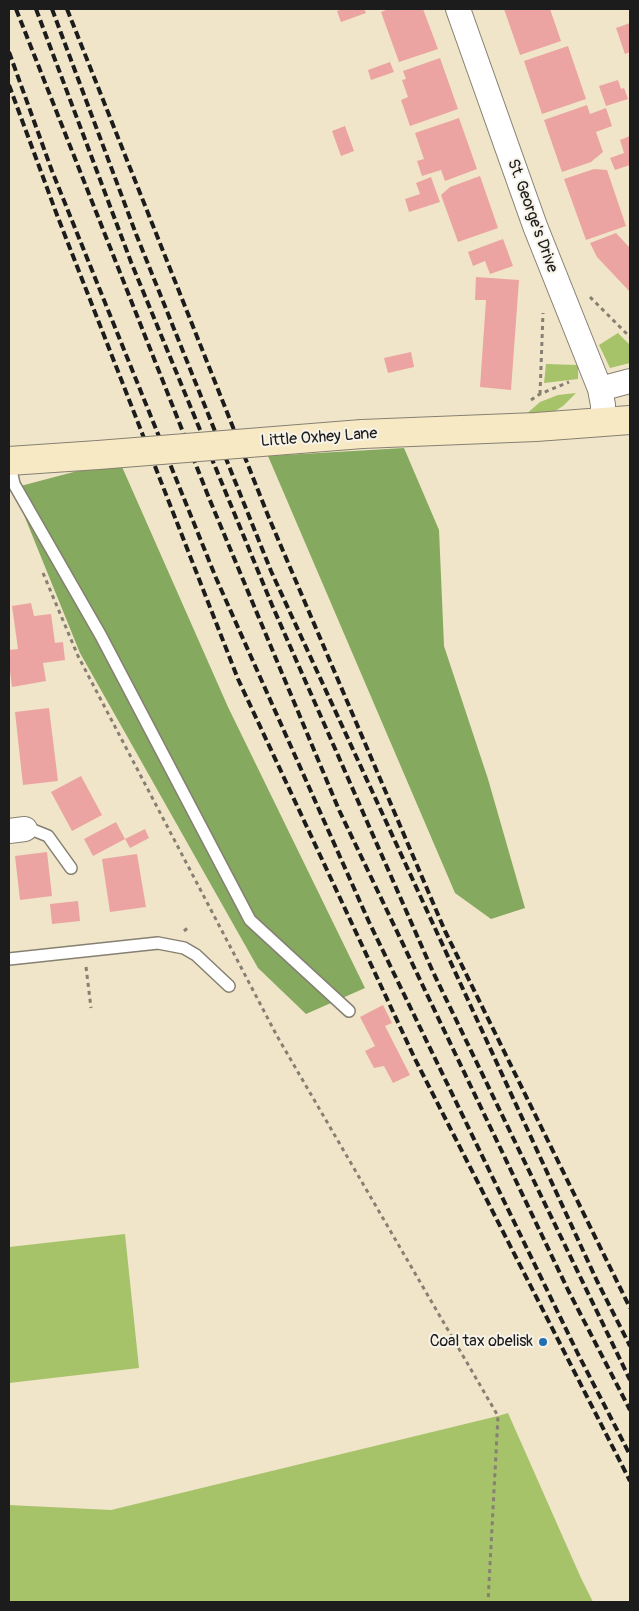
<!DOCTYPE html>
<html>
<head>
<meta charset="utf-8">
<style>
  body { margin:0 }
  #map { position:relative; width:639px; height:1611px; overflow:hidden; background:#f0e5c9; font-family:Pangolin,sans-serif }
  canvas { display:block }
  .frame { position:absolute; inset:0; border:10px solid #1c1c1c; pointer-events:none }
</style>
</head>
<body>
<div id="map">
<canvas width="639" height="1611"></canvas>
<div class="frame"></div>
</div>
<script>
const c = document.querySelector('canvas').getContext('2d');
c.lineJoin = 'round';
function fill(path, color) { c.fillStyle = color; c.fill(path, 'evenodd'); }
const poly = rows => new Path2D(rows.map(r => 'M' + r).join(''));
function trace(path, color, width, dash) { c.strokeStyle = color; c.lineWidth = width; c.lineCap = dash ? 'butt' : 'round'; c.setLineDash(dash || []); c.stroke(path); }
function label(font, color, halo, rows, align = 'center') {
  c.font = font + ' Pangolin,sans-serif'; c.lineWidth = 4; c.setLineDash([]); c.textBaseline = 'middle'; c.strokeStyle = halo; c.fillStyle = color; for (const [text, x, y, turn = 0] of rows) {
    c.save(); c.translate(x, y); c.rotate((+turn || 0) * Math.PI / 180); c.textAlign = isNaN(turn) ? turn : align; if (halo) c.strokeText(text, 0, 0); c.fillText(text, 0, 0); c.restore();
  }
}
const green = poly([
  [618,333,630,345,630,363,610,368,599,345],
  [546,364,578,365,578,379,544,383],
  [576,393,563,406,552,413,524,416,540,402,558,395],
  [125,1234,139,1368,9,1383,9,1247],
  [508,1413,581,1578,593,1602,9,1602,9,1505,111,1510,498,1416]
]);
const forest = poly([
  [404,448,439,530,444,646,488,779,525,908,491,919,455,893,268,456],
  [119,460,228,707,365,988,306,1014,258,968,80,653,13,488]
]);
const building = poly([
  [343,9,364,9,366,13,341,22,337,11],
  [389,9,423,9,438,49,399,62,381,12],
  [504,9,550,9,561,41,520,55],
  [630,23,630,52,625,54,616,28],
  [568,46,586,99,542,114,524,61],
  [440,58,458,109,410,126,401,100,408,97,402,80,406,79,403,71],
  [390,62,394,72,371,80,368,70],
  [618,80,621,89,624,88,628,99,606,106,599,86],
  [587,105,590,114,606,108,612,126,596,132,603,152,591,162,562,172,544,120],
  [459,118,477,169,445,181,441,170,422,176,417,161,424,159,415,133],
  [345,126,354,151,341,156,332,131],
  [630,136,630,165,615,170,610,158,624,153,620,140],
  [594,169,607,170,626,226,586,240,564,179],
  [480,176,498,228,458,242,441,195,450,187],
  [431,177,440,202,409,212,405,199,420,194,416,183],
  [616,233,630,248,630,292,597,257,590,243],
  [503,239,513,266,490,274,485,261,473,266,468,252],
  [476,277,519,280,511,390,480,387,486,300,475,300],
  [411,352,414,367,388,373,384,358],
  [31,603,34,616,51,614,55,643,63,642,65,660,43,663,46,681,12,687,9,663,9,650,18,649,12,606],
  [49,708,58,781,23,785,15,712],
  [81,776,102,815,72,831,51,792],
  [116,822,125,839,93,856,84,839],
  [145,829,149,838,130,848,125,839],
  [47,852,52,896,20,900,15,856],
  [137,854,146,907,110,912,102,859],
  [78,901,80,921,52,924,50,904],
  [383,1005,392,1023,385,1026,410,1075,393,1083,384,1066,374,1068,365,1051,375,1046,360,1017]
]);
const path = poly([
  [590,297,630,337],
  [540,394,543,313],
  [531,400,540,394,569,382],
  [43,573,78,656,277,1036,498,1416,488,1602],
  [184,931,190,926],
  [86,967,91,1008]
]);
const service = poly([
  [9,461,14,484,101,636,250,920,349,1011],
  [25,829,33,830,48,836,71,868],
  [9,959,158,943,184,948,196,955,229,986]
]);
const minor = poly([
  [458,9,535,226,600,389,603,405,603,423],
  [600,389,630,381],
  [9,831,25,829]
]);
const secondary = poly([
  [362,434,536,427,630,420],
  [9,461,98,455]
]);
const rail = poly([
  [16,9,209,498,339,810,568,1290,630,1410],
  [36,9,131,262,272,605,433,972,630,1380],
  [52,9,136,234,271,571,597,1281,630,1346],
  [67,9,269,518,445,931,630,1308],
  [9,52,52,171,216,578,369,922,578,1354,630,1455],
  [9,85,57,215,238,679,415,1059,630,1481]
]);
const secondaryBridge = poly([
  [98,455,362,434]
]);
const markers = [
  [543,1342,5,"#1f6fb2"]
];
const streetNames = [
  ["St. George's Drive",532,216,70],
  ["Little Oxhey Lane",319,438,-4]
];
const poiNames = [
  ["Coal tax obelisk",533,1342]
];
fill(green, '#a7c36a');
fill(forest, '#85a95e');
fill(building, '#eba4a2');
trace(service, '#868072', 14);
trace(minor, '#868072', 26);
trace(secondary, '#868072', 30);
trace(path, '#868072', 3, [4, 4]);
trace(service, '#fff', 11);
trace(minor, '#fff', 24);
trace(secondary, '#f7e9c3', 28);
trace(rail, '#1c1c1c', 4, [8, 4]);
trace(secondaryBridge, '#868072', 30, []);
trace(secondaryBridge, '#f7e9c3', 28);
for (const [x, y, r, color] of markers) { const dot = new Path2D(); dot.arc(x, y, r, 0, 2 * Math.PI); c.fillStyle = color; c.fill(dot); trace(dot, '#f7f3e8', 2); }
label('16px', '#1c1c1c', '#f7f3e8', streetNames);
label('16px', '#1c1c1c', '#f7f3e8', poiNames, 'right');
</script>
</body>
</html>
